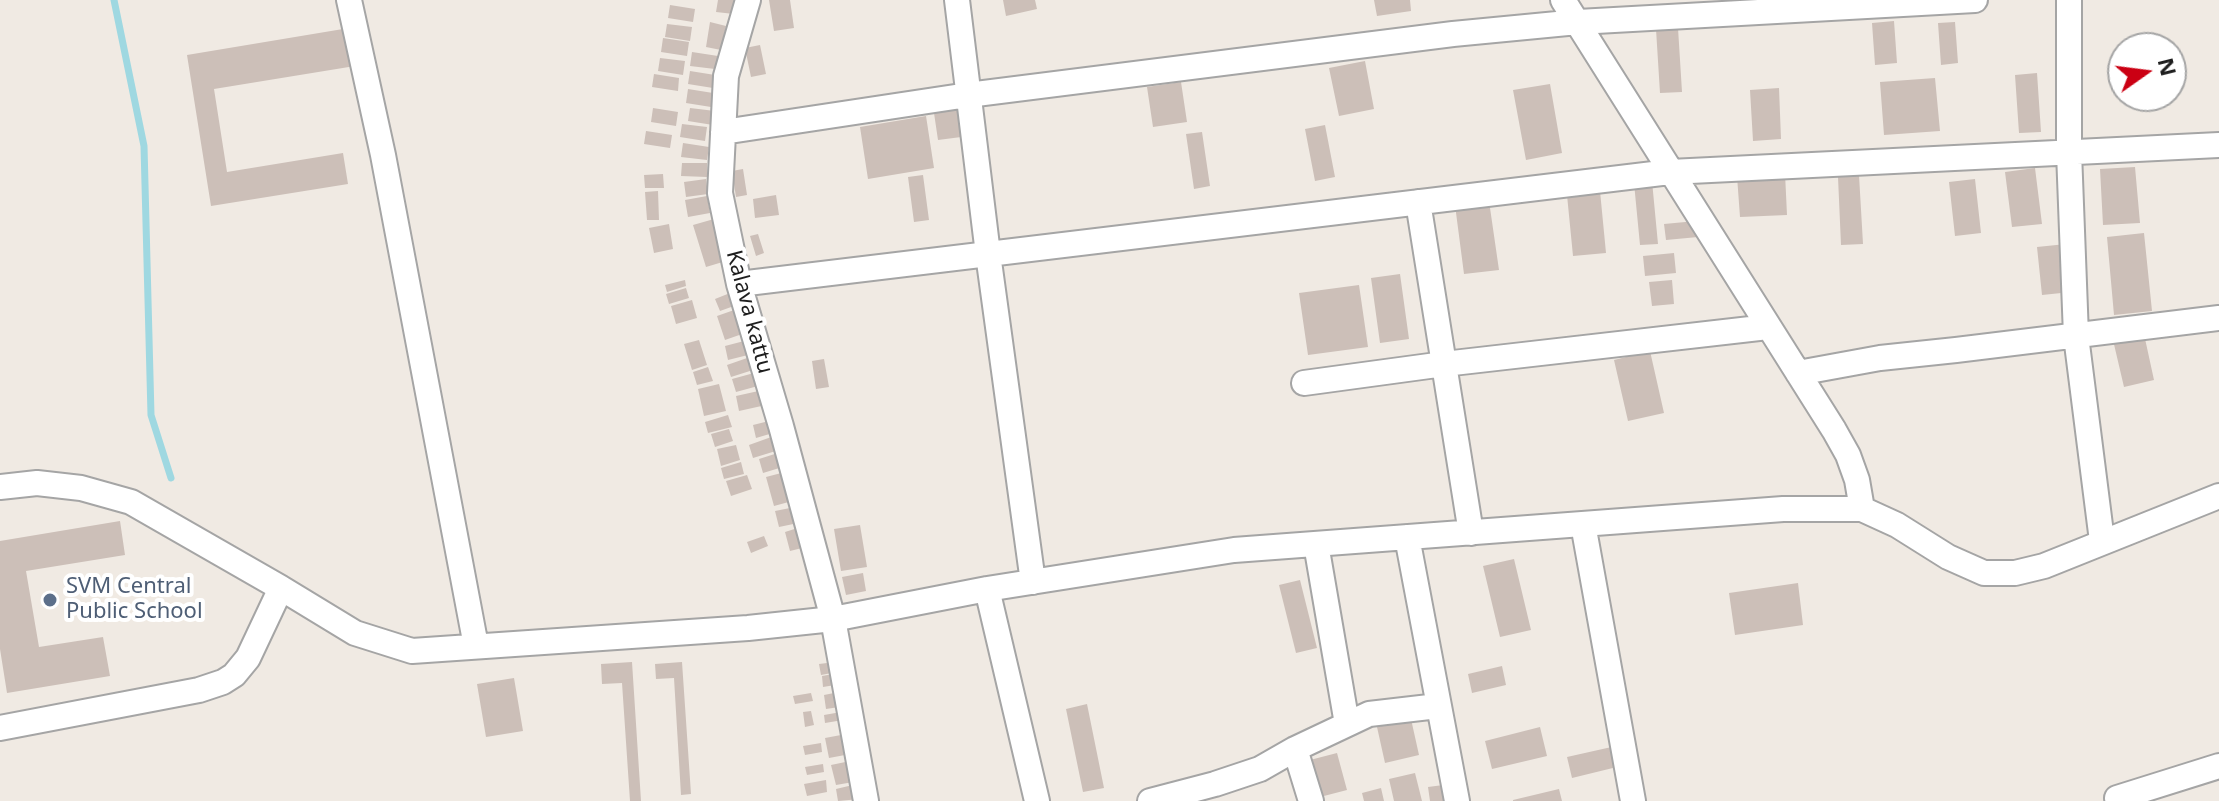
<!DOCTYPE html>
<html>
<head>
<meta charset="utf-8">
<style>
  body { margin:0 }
  #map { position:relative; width:2219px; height:801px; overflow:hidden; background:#f0eae3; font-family:"Noto Sans",sans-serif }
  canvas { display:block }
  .north { position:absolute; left:2107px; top:32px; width:80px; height:80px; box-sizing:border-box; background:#fff; border:2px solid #a5a5a5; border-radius:50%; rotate:76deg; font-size:22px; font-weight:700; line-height:32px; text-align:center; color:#1e1e1e }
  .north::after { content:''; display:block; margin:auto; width:28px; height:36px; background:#cb0013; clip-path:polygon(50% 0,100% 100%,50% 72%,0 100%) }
</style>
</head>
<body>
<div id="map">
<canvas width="2219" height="801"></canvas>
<div class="north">N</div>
</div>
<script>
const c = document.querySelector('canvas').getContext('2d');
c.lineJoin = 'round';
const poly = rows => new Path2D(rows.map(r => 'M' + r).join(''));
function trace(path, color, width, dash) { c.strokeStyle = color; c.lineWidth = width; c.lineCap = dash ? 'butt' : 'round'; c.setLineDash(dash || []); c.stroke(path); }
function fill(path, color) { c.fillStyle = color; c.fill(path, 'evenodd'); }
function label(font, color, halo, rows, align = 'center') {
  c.font = font + ' "Noto Sans",sans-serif'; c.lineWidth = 8; c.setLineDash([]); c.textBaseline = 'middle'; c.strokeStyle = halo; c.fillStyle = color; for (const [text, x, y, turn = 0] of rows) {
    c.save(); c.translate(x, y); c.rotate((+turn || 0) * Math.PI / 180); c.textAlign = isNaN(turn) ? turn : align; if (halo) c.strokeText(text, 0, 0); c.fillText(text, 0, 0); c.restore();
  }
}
const stream = poly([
  [114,0,144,146,151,415,171,478]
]);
const building = poly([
  [718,0,737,0,734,14,716,12],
  [769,0,790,0,794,28,774,31],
  [1003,0,1035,0,1037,9,1006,16],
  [1374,0,1410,0,1411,11,1377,16],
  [670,5,695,9,693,22,668,18],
  [1894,21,1897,63,1875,65,1872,23],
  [710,22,726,26,721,50,706,47],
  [1955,22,1958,63,1941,65,1938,23],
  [667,24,692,27,690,41,665,37],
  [349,28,355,66,214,89,227,172,343,153,348,184,211,206,187,55],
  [1678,28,1682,92,1660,93,1656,29],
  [663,38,689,42,687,56,661,52],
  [760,45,766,74,751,77,745,48],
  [692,52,718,56,715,69,690,66],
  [660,58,685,61,683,75,658,71],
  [1365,61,1374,109,1339,116,1329,68],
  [690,71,715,75,713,88,688,84],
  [2037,73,2041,132,2019,133,2015,75],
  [654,74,679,78,678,91,652,87],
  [1935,78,1940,131,1884,135,1880,82],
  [1181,82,1187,122,1153,127,1147,87],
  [1550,84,1562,153,1526,160,1513,90],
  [1779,88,1781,139,1753,141,1750,90],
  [688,89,713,93,711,107,686,103],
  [653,108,678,112,676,126,651,122],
  [690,108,715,111,713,125,688,121],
  [965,109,969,136,938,140,934,113],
  [926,116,934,168,868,179,860,127],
  [682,124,707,127,705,141,680,137],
  [1325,125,1335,177,1315,181,1305,129],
  [646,131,672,135,670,148,644,144],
  [1202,132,1210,186,1194,189,1186,134],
  [683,143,709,147,707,160,681,157],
  [682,163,707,163,707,177,681,176],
  [2135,167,2140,223,2103,225,2100,169],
  [2035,168,2042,224,2012,227,2005,172],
  [743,169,747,195,736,197,732,171],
  [1785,173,1787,215,1740,217,1737,176],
  [663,174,664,188,645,188,644,175],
  [923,175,929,220,914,222,908,177],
  [1859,175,1863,244,1841,245,1838,177],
  [706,179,708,194,686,197,684,182],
  [1975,179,1981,233,1955,236,1949,182],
  [1652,181,1658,244,1640,245,1634,183],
  [658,191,659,220,647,220,645,192],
  [1600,191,1606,253,1573,256,1567,195],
  [776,195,779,215,755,218,753,199],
  [707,196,710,213,688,217,685,200],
  [1489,201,1499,270,1464,274,1455,205],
  [714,219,726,261,706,267,693,225],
  [1696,221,1698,237,1666,240,1664,224],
  [669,224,673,249,654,253,649,228],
  [2144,233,2152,311,2114,315,2107,237],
  [758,234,764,253,756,256,750,236],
  [2066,244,2071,292,2042,295,2037,247],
  [1674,253,1676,273,1645,276,1643,256],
  [1400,274,1409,339,1380,343,1371,278],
  [685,280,686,286,667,292,665,285],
  [1672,280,1674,304,1652,306,1649,282],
  [1359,285,1368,347,1308,355,1299,293],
  [686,288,689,298,669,304,666,294],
  [730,293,734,306,720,311,715,299],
  [692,300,697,318,676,324,671,306],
  [737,309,745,333,725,340,717,316],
  [2144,334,2154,380,2124,387,2113,340],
  [699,340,707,365,692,370,684,344],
  [748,340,752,354,728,360,725,346],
  [1650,351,1664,413,1628,421,1614,360],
  [750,357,753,370,731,377,727,365],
  [824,359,829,387,816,389,812,361],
  [708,367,713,381,697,385,693,372],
  [754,373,758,386,736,392,732,379],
  [719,384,726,411,704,416,698,389],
  [763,390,766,405,739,411,736,396],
  [728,415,732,427,708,433,705,422],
  [769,421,773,433,756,438,753,425],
  [729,429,733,441,715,447,711,434],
  [774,436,779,450,753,458,749,445],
  [736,445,740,460,721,466,717,449],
  [781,452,786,466,763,473,759,459],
  [741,462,744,474,724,479,721,468],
  [789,471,796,500,774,506,766,477],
  [747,475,752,489,731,496,726,481],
  [800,506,803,522,779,527,775,511],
  [120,521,125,555,26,571,39,647,103,637,110,676,7,693,0,649,0,541],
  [860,525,867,567,841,571,834,529],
  [804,526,810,546,790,551,785,532],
  [764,536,768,546,751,553,747,542],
  [1514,559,1531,630,1500,637,1483,566],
  [863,573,866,591,846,595,842,577],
  [1300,580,1317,648,1296,653,1279,585],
  [1798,583,1803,625,1735,635,1729,593],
  [632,662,641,801,630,801,622,683,602,684,601,664],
  [682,662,691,794,681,795,674,678,656,679,655,664],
  [835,662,837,672,821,675,819,664],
  [1502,666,1506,685,1472,693,1468,674],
  [839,673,841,684,823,687,822,676],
  [514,678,523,731,486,737,477,684],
  [844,691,846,706,826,709,824,695],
  [811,693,813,701,795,704,793,696],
  [1087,704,1104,788,1083,792,1066,709],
  [811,711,814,725,805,727,803,712],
  [841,712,843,720,825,723,824,715],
  [1411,719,1419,755,1385,763,1377,727],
  [1540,727,1547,756,1492,769,1485,741],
  [841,735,845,755,829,758,825,738],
  [821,743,822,752,805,755,803,746],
  [1616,746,1621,766,1572,778,1567,757],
  [1337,753,1347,790,1320,797,1310,760],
  [855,760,859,781,836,785,831,765],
  [823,764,824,772,807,775,805,767],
  [1415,773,1422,801,1394,801,1389,779],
  [826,780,827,792,807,796,804,784],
  [857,784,860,799,838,801,836,789],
  [1451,784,1453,801,1430,801,1428,787],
  [1381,788,1384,801,1364,801,1362,793],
  [1559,789,1562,801,1513,801,1513,800]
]);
const minor = poly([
  [349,0,383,155,476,646],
  [748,0,726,76,720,193,739,284,781,426,833,619,866,801],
  [957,0,988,254,1033,582],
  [1563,0,1834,430,1848,455,1857,480,1862,509],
  [2069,0,2069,152,2076,336,2102,541],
  [723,132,968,95,1453,34,1578,22,1975,0],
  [1418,202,1471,533],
  [739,284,1670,172,2219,145],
  [1798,373,1880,358,1956,350,2219,318],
  [1304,383,1444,364,1768,327],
  [0,487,37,483,81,488,131,502,281,588,355,633,412,651,748,628,833,619,987,589,1234,550,1783,509,1862,509,1897,525,1948,557,1984,573,2015,573,2044,566,2219,496],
  [1583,524,1633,801],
  [1407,537,1457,801],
  [1316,544,1347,724],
  [987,589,1037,801],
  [0,728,199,690,223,682,234,675,248,658,281,588],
  [1295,749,1311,801],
  [2117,798,2219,766],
  [1150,801,1215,784,1260,769,1295,749,1369,714,1438,706]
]);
const markers = [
  [50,600,8,"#5c6f8a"]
];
const streetNames = [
  ["Kalava kattu",749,312,75]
];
const serviceNames = [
  ["SVM Central",66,587],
  ["Public School",66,612]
];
trace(stream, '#9fd8e1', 7);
fill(building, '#ccbfb8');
trace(minor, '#a5a5a5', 28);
trace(minor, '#fff', 24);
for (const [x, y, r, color] of markers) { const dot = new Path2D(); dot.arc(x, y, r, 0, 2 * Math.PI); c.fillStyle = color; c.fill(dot); trace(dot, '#fff', 3); }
label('22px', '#1e1e1e', '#fff', streetNames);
label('22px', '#4e5e75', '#fff', serviceNames, 'left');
</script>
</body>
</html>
